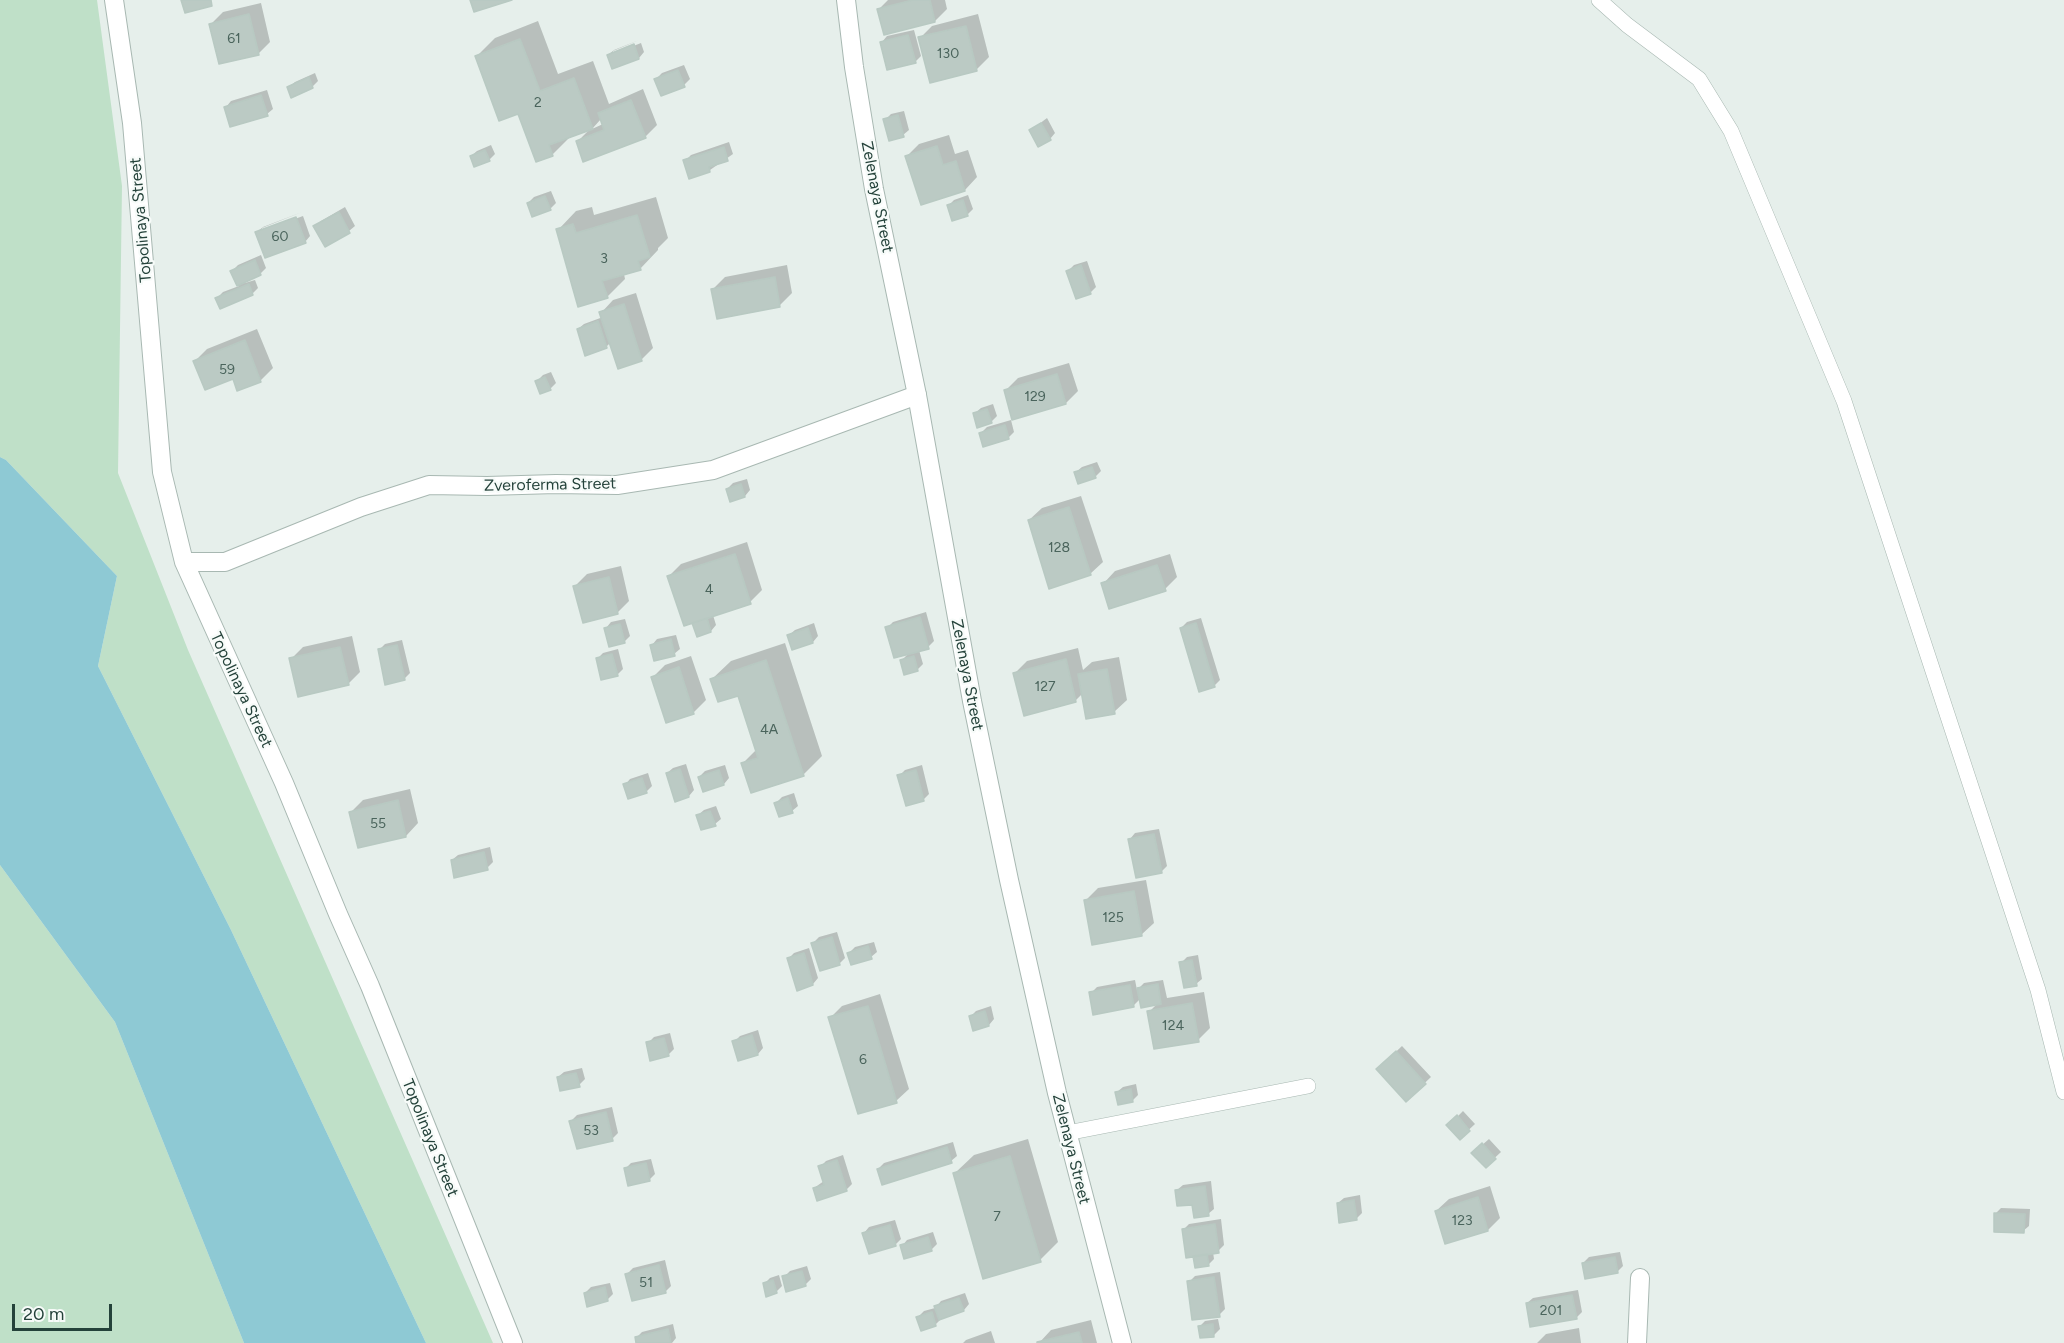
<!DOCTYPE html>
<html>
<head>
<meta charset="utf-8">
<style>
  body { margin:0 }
  #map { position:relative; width:2064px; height:1343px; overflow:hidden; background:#e6efeb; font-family:Figtree,sans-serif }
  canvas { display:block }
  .scale { position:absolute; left:12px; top:1304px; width:100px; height:27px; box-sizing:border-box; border:3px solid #24423a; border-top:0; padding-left:8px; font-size:18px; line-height:21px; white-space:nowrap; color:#24423a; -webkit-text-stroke:4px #f7fbf9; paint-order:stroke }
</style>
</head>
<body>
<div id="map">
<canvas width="2064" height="1343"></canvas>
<div class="scale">20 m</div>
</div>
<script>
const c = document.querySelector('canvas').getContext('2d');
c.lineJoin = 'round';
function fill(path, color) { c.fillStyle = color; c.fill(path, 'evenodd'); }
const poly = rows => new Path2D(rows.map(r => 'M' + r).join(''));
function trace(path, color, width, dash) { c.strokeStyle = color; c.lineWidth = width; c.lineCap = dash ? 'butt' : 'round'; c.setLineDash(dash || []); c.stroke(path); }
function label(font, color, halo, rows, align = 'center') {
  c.font = font + ' Figtree,sans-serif'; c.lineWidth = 4.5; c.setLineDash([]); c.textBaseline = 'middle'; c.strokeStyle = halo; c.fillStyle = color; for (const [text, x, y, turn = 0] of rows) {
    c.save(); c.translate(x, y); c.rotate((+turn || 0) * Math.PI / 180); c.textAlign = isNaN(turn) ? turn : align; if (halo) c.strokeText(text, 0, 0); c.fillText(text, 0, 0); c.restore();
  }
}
const green = poly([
  [0,0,97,0,122,186,118,473,188,650,493,1343,426,1343,231,930,98,666,117,576,6,460,0,457],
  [0,865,115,1022,244,1343,0,1343]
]);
const water = poly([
  [0,457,6,460,117,576,98,666,231,930,426,1343,244,1343,115,1022,0,865]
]);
const shadow = poly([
  [888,0,945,0,947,9,935,21,879,9],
  [261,3,270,42,258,54,211,24,223,12],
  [978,14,989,57,976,70,920,38,932,26],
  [538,21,558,74,593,61,609,104,643,89,657,125,645,137,577,142,591,128,571,136,553,154,537,160,519,112,477,56,495,38],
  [601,119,603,124,592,129],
  [914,30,921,56,915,62,882,42,887,36],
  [639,40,613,51,613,54,641,43,644,52,639,58,608,55,614,50],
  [684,65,690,79,684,85,656,79,662,73],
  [315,73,318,81,312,87,289,87,295,82],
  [267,90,273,109,267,114,226,107,231,101],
  [904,111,909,130,903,135,885,120,891,114],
  [1047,118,1055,133,1050,139,1031,130],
  [949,135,955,154,968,150,977,177,965,190,922,203,907,156,919,144],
  [729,142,733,154,710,170,685,161,691,155],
  [491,145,495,154,489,160,471,156,477,151],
  [551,191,556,203,550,209,528,203,534,197],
  [968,195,973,209,967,215,948,206,954,200],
  [656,197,668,238,658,248,658,250,640,269,624,274,625,279,607,297,558,230,576,211,592,207,594,215],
  [345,207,355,226,349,231,326,245,315,227,321,221],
  [302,212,262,228,262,231,303,216,310,236,305,242,257,232,263,227],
  [261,255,266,268,261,273,244,281,245,283,255,280,258,288,252,294,217,298,223,292,239,286,232,271,238,265],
  [1087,261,1096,287,1090,293,1068,271,1074,265],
  [787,265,792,293,779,306,713,289,725,277],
  [636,293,653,348,641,360,611,342,606,347,578,329,584,324,603,317,601,313,613,300],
  [257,329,273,368,261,380,238,389,234,377,195,361,207,349],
  [1069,363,1078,391,1066,403,1013,418,1005,391,1018,378],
  [551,372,556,383,550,389,537,381,543,375],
  [993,404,997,416,991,422,975,413,981,408],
  [1011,420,1014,432,1008,438,981,433,987,427],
  [1097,462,1101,471,1095,477,1076,472,1082,467],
  [747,479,750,490,745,496,727,489,733,483],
  [1081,496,1103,562,1090,574,1029,520,1042,508],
  [747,542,762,590,750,602,713,615,716,625,711,631,669,576,681,564],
  [1170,554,1177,577,1165,589,1103,584,1115,571],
  [621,566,629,601,617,613,575,586,587,574],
  [926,612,934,641,928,647,919,650,923,664,917,670,902,660,910,652,887,628,893,622],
  [1201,618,1220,680,1214,686,1181,628,1187,622],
  [625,619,630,636,624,642,606,628,611,622],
  [814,623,818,636,813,642,793,648,789,635,795,630],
  [676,635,680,649,674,654,652,645,657,639],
  [352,636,360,672,348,684,291,659,303,647],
  [402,640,410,673,404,679,379,650,385,644],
  [785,643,822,756,803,775,743,763,757,749,739,694,712,679,731,661],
  [1078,648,1083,670,1092,662,1119,657,1127,700,1114,712,1083,693,1076,700,1015,673,1027,661],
  [618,649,623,669,617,675,597,659,603,653],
  [691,656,706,700,694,712,667,721,653,677,665,665],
  [686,764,694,790,689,796,667,773,673,768],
  [725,765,729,778,724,784,699,777,705,771],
  [922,765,929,794,924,799,907,805,899,776,905,770],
  [648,773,652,786,646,792,625,785,630,779],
  [410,789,418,823,406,836,359,846,351,812,363,800],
  [794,793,798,806,792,811,776,803,782,797],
  [716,806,721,819,715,824,698,815,704,810],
  [1159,829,1167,866,1161,872,1130,839,1135,833],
  [490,847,493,862,487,868,452,860,458,855],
  [1146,880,1154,923,1141,935,1086,900,1098,888],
  [837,932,845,958,839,964,813,943,819,937],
  [874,942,877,952,871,957,849,953,855,947],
  [809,948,818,978,813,984,788,959,794,953],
  [1198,955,1202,979,1196,984,1181,963,1187,957],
  [1135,980,1137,990,1144,983,1163,980,1167,998,1204,992,1210,1028,1198,1040,1149,1012,1157,1004,1140,999,1133,1006,1091,993,1097,987],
  [880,994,909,1089,896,1101,830,1018,842,1006],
  [991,1006,994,1019,989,1025,971,1016,976,1011],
  [758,1030,763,1048,758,1054,734,1042,740,1036],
  [670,1033,674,1049,668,1055,648,1043,654,1037],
  [1402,1046,1431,1077,1407,1100,1378,1069],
  [582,1068,585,1079,579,1085,558,1077,564,1072],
  [1136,1084,1138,1095,1132,1101,1117,1092,1123,1087],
  [612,1107,618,1133,612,1139,571,1121,577,1115],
  [1463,1111,1475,1124,1460,1138,1449,1125],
  [1028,1139,1058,1242,1040,1260,955,1173,974,1155],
  [1489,1139,1501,1152,1486,1166,1473,1153],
  [953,1142,957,1156,951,1161,878,1169,884,1163],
  [843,1155,852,1184,846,1190,814,1188,824,1181,820,1167,826,1161],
  [651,1159,655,1174,649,1180,625,1169,631,1163],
  [1211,1181,1214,1209,1208,1214,1177,1190,1183,1185],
  [1490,1186,1500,1218,1488,1230,1436,1211,1449,1199],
  [1360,1195,1362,1213,1356,1219,1338,1203,1344,1198],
  [2001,1208,2030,1209,2029,1226,2023,1231,1996,1213],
  [1221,1219,1224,1245,1218,1251,1213,1252,1214,1259,1208,1265,1195,1254,1183,1230,1189,1224],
  [895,1220,901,1239,895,1245,864,1233,869,1227],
  [933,1232,937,1244,931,1250,902,1246,907,1240],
  [1620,1252,1623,1266,1617,1272,1583,1263,1589,1257],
  [665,1260,671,1286,665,1292,627,1274,633,1268],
  [807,1266,811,1279,805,1285,784,1277,790,1271],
  [1220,1272,1225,1309,1219,1315,1189,1282,1195,1276],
  [779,1275,782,1286,776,1292,764,1284,770,1278],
  [610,1283,613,1294,607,1300,585,1293,591,1287],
  [1578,1290,1582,1312,1576,1318,1527,1303,1533,1298],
  [965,1293,969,1304,964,1310,941,1319,936,1324,918,1317,924,1311,935,1308,941,1301],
  [1218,1319,1220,1329,1214,1335,1200,1326,1205,1321],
  [1091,1320,1097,1343,1039,1343,1051,1330],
  [673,1324,676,1338,672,1343,638,1343,636,1338,642,1332],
  [1579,1328,1581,1343,1537,1343,1546,1334],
  [991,1331,995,1343,963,1343,966,1340]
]);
const building = poly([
  [181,0,211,0,212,6,185,13,181,0],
  [470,0,512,0,474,12,470,0],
  [913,0,930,0,935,22,884,35,877,9,913,0],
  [249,14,259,55,219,64,209,24,249,14],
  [966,26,977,71,930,83,918,37,966,26],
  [908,35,916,63,887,70,880,42,908,35],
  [520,39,540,91,574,78,593,129,549,145,553,156,536,162,518,114,499,121,475,56,520,39],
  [634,44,639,59,612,69,607,55,634,44],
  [678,70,685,87,661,96,654,79,678,70],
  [309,77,313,88,291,98,287,87,309,77],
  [261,95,268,116,230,127,224,107,261,95],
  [631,100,646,138,583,162,576,141,604,130,598,113,631,100],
  [898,115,904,137,889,141,883,119,898,115],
  [1041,123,1051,140,1038,147,1029,130,1041,123],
  [937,146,943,165,956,161,965,191,921,205,905,156,937,146],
  [724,147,728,161,709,167,710,172,689,179,683,160,724,147],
  [485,150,490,161,474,167,470,156,485,150],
  [545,196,551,210,532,217,527,203,545,196],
  [963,200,968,216,952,221,947,205,963,200],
  [339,212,350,233,325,247,313,226,339,212],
  [637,215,650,257,638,261,641,270,602,281,608,298,578,307,556,229,573,224,576,233,637,215],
  [296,217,306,243,265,258,255,232,296,217],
  [255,260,261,275,237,286,230,271,255,260],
  [1081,265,1091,294,1076,299,1066,271,1081,265],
  [775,277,780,307,717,319,711,289,775,277],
  [249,284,253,295,220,309,215,298,249,284],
  [624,304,642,361,618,369,599,312,624,304],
  [598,321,607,348,585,356,577,329,598,321],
  [245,340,261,382,237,391,233,379,205,390,193,361,245,340],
  [1057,374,1066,404,1012,420,1004,390,1057,374],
  [545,377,551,390,540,394,535,381,545,377],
  [987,409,992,423,977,428,973,413,987,409],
  [1005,425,1009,439,983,447,979,433,1005,425],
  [1092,467,1096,478,1078,484,1074,472,1092,467],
  [741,484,745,497,730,502,726,489,741,484],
  [1069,507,1091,575,1049,589,1028,520,1069,507],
  [735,554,751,604,684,626,667,576,735,554],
  [1157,565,1166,591,1109,609,1101,583,1157,565],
  [609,577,618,614,583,623,573,586,609,577],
  [920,617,929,649,894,658,885,627,920,617],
  [707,618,711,632,697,637,692,623,707,618],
  [1196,623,1215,687,1199,692,1180,628,1196,623],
  [620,624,625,643,609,647,604,628,620,624],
  [808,628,813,643,792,650,787,635,808,628],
  [671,639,675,656,654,661,650,645,671,639],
  [397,645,405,680,385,685,378,649,397,645],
  [340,647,349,685,298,697,289,658,340,647],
  [612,654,618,676,601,680,596,658,612,654],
  [914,656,918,671,904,675,900,660,914,656],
  [1066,659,1076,702,1024,716,1013,673,1066,659],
  [766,660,804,776,751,793,741,763,758,758,738,696,718,702,710,679,766,660],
  [679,667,694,714,666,723,651,677,679,667],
  [1107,669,1115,714,1086,719,1078,674,1107,669],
  [680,769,689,797,675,802,666,773,680,769],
  [719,770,724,785,703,792,698,777,719,770],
  [916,770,924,801,906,806,897,775,916,770],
  [642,778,647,793,628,799,623,784,642,778],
  [788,798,793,813,779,817,774,803,788,798],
  [398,800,406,837,358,848,349,812,398,800],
  [710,811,716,826,701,830,696,815,710,811],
  [1154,834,1162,873,1136,878,1128,839,1154,834],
  [484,852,488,870,454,878,451,860,484,852],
  [1134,891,1142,936,1092,945,1084,900,1134,891],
  [832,937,840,965,820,971,811,943,832,937],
  [868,946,872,959,851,965,847,953,868,946],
  [804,953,813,985,797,991,787,958,804,953],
  [1192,960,1197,986,1184,988,1179,962,1192,960],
  [1158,984,1161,1004,1141,1008,1137,988,1158,984],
  [1130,985,1134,1007,1093,1015,1089,992,1130,985],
  [1192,1003,1199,1042,1154,1049,1147,1011,1192,1003],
  [868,1006,897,1103,858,1114,828,1017,868,1006],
  [985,1011,989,1026,973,1031,969,1016,985,1011],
  [752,1035,758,1055,738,1061,732,1041,752,1035],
  [664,1038,669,1056,650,1061,646,1042,664,1038],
  [1396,1051,1426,1084,1406,1102,1376,1069,1396,1051],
  [576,1073,580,1087,560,1091,557,1077,576,1073],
  [1131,1089,1133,1102,1118,1105,1115,1092,1131,1089],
  [606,1112,613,1141,577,1149,569,1121,606,1112],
  [1457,1115,1470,1131,1460,1140,1446,1125,1457,1115],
  [1482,1143,1496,1159,1486,1168,1471,1153,1482,1143],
  [947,1147,952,1163,882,1185,877,1169,947,1147],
  [1010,1156,1041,1262,983,1279,953,1173,1010,1156],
  [837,1160,847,1191,817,1201,813,1188,824,1185,818,1166,837,1160],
  [646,1163,650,1181,628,1186,624,1168,646,1163],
  [1205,1186,1209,1216,1194,1218,1192,1205,1177,1206,1175,1190,1205,1186],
  [1478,1197,1488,1231,1445,1244,1435,1211,1478,1197],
  [1354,1200,1357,1220,1339,1223,1337,1203,1354,1200],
  [1994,1213,2025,1214,2024,1233,1994,1232,1994,1213],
  [1215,1224,1219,1253,1186,1258,1182,1229,1215,1224],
  [890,1225,896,1246,869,1254,862,1233,890,1225],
  [928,1237,932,1251,904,1259,900,1245,928,1237],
  [1207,1254,1209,1266,1195,1268,1193,1256,1207,1254],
  [1615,1257,1618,1273,1585,1279,1582,1263,1615,1257],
  [659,1265,666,1293,632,1301,625,1274,659,1265],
  [802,1271,806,1286,786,1292,782,1276,802,1271],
  [1214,1277,1220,1317,1192,1320,1187,1281,1214,1277],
  [773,1280,777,1293,766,1297,763,1283,773,1280],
  [605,1287,608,1301,587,1307,584,1293,605,1287],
  [1572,1295,1577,1319,1530,1327,1526,1303,1572,1295],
  [959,1298,964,1311,939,1320,934,1306,959,1298],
  [932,1312,936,1326,921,1331,916,1317,932,1312],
  [1213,1324,1214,1337,1200,1338,1198,1326,1213,1324],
  [668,1329,671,1343,636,1343,635,1337,668,1329],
  [1079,1332,1082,1343,1037,1343,1037,1342,1079,1332]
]);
const service = poly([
  [1599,0,1627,25,1699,79,1731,131,1844,401,2038,990,2064,1092],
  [1067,1133,1308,1086]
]);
const minor = poly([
  [114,0,132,123,162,472,184,562,284,783,338,914,370,986,513,1343],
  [184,562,225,562,361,507,429,485,487,486,556,484,617,485,713,470,917,395],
  [1637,1343,1640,1278]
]);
const tertiary = poly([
  [846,0,854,67,874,189,917,395,972,701,1009,880,1057,1093,1122,1343]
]);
const numberNames = [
  ["61",234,39],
  ["130",948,54],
  ["2",538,103],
  ["60",280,237],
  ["3",604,259],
  ["59",227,370],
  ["129",1035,397],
  ["128",1059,548],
  ["4",709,590],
  ["127",1045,687],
  ["4А",769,730],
  ["55",378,824],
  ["125",1113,918],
  ["124",1173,1026],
  ["6",863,1060],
  ["53",591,1131],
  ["7",997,1217],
  ["123",1462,1221],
  ["51",646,1283],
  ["201",1551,1311]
];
const streetNames = [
  ["Zelenaya Street",877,197,79],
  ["Topolinaya Street",141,220,-95],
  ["Zveroferma Street",550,485,-1],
  ["Zelenaya Street",967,675,79],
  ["Topolinaya Street",241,690,65],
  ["Topolinaya Street",430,1138,68],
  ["Zelenaya Street",1071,1149,76]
];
fill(green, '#bfe0c8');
fill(water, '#8ec9d4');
fill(shadow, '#0003');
fill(building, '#bbcac4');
trace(building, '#b8c9c2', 1.5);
trace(service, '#a8b8b2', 16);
trace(minor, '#a8b8b2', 20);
trace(tertiary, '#a8b8b2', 20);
trace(service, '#fff', 15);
trace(minor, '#fff', 18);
trace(tertiary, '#fff', 18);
label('14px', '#4a645c', null, numberNames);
label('16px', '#24423a', '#f7fbf9', streetNames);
</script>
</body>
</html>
